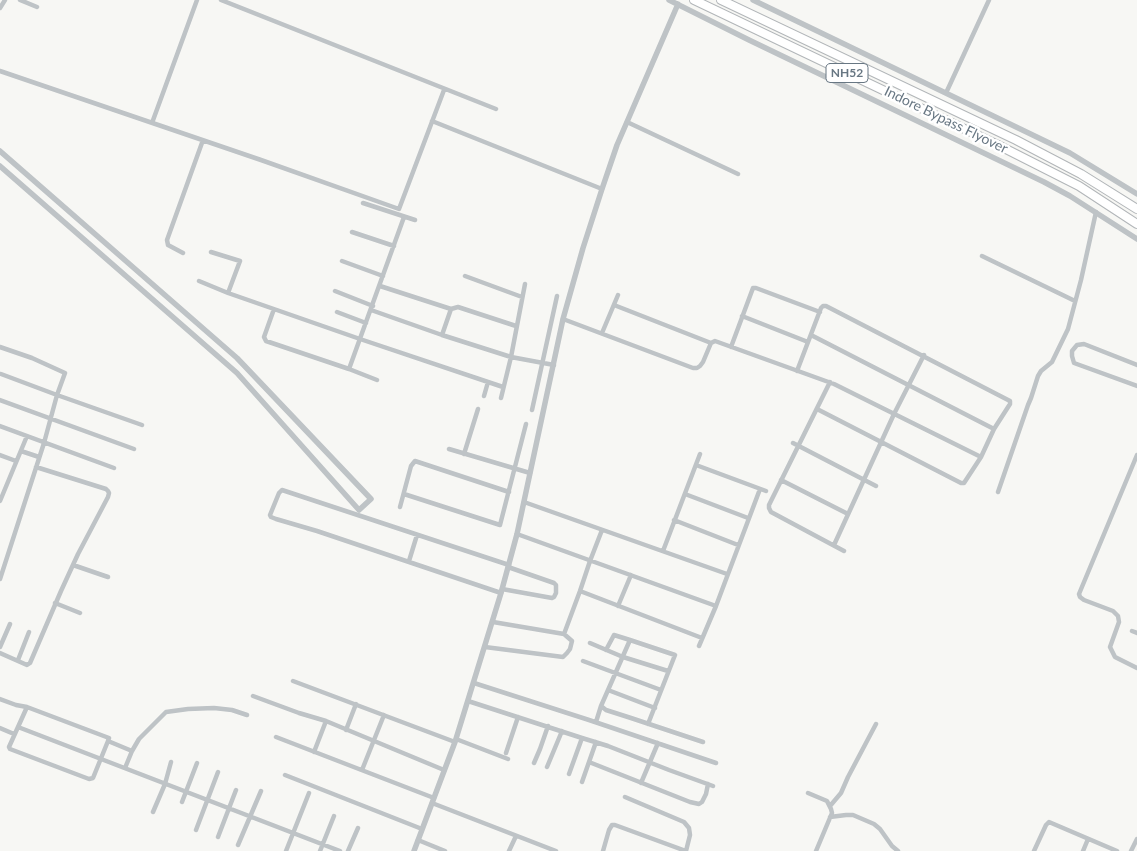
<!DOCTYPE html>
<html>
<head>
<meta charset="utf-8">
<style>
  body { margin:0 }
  canvas { display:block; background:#f7f7f4 }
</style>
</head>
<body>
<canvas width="1137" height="851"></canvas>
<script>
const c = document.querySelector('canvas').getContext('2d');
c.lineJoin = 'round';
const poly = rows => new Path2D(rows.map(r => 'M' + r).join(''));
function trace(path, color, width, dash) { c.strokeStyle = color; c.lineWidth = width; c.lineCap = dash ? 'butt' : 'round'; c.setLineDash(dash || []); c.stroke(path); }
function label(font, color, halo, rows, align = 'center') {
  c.font = font + ' Lato,sans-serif'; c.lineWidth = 5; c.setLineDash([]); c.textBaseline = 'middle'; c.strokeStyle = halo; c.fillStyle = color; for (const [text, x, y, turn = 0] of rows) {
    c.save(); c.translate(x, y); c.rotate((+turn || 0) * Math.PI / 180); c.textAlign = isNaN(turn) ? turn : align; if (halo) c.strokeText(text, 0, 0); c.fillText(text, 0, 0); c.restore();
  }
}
const minor = poly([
  [20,0,37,7],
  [221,0,496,109],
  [0,8,5,0],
  [0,71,261,160,399,209,444,90],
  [946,93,989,0],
  [432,121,602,189],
  [627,122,738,174],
  [152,123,197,0],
  [363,203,415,220],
  [352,232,394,246],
  [211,252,240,261,228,293],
  [183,253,168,245,167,240,203,140],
  [982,256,1075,301],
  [342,261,383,276],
  [465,276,522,297],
  [199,281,228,293,360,339,503,387],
  [380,286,451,309],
  [335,291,373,306],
  [614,305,711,343],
  [274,309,264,337,266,341,349,369,377,380],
  [371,310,442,335,511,357,554,365],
  [337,312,366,323],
  [742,316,808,342],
  [563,319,693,368,697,368,700,366,703,362,711,343,715,341,834,384,981,457],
  [602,333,618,295],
  [442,335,451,309,458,307,516,326],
  [811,335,994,429],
  [0,347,32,358,65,373,57,395,1,374],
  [731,347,753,288,756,288,820,312],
  [1137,365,1084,344,1077,345,1072,351,1072,356,1074,363,1137,386],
  [349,369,404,217],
  [797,371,821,308,823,306,826,306,1010,401,1010,404,994,429,981,457,964,483,961,483,817,409],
  [830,382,769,505,769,508,771,512,844,551],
  [484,396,488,382],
  [501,398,511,357,525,284],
  [0,400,134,449],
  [532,410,557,296],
  [0,426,114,468],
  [793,443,876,486],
  [449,449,530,473],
  [21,451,39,457],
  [464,454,478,409],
  [0,455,16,461],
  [1137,455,1079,594,1080,597,1084,600,1113,611,1118,616,1119,622,1110,647,1115,657,1137,668],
  [696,465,766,491],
  [781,480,848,514],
  [998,492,1028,405,1031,398,1038,376,1041,371,1052,362,1068,329,1081,280,1096,212],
  [404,494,500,525,526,424],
  [685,494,748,518],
  [0,501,27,436],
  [524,502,727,574],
  [400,507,411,466,415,461,509,492],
  [674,520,738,545],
  [517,534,716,606],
  [834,545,894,414,924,355],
  [663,551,700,454],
  [409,561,417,535],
  [73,565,108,577],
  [0,579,44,443,57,395,142,425],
  [502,589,552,598,554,597,556,593,556,585,554,583,508,567],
  [580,591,702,638],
  [501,593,317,531,276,519,271,517,270,515,279,493,282,490,509,565],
  [55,603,80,613],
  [618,606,631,575],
  [1132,631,1137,633],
  [564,634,580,591,590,561,602,530],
  [590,643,623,657,668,671],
  [699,646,716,606,760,489],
  [0,647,10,624],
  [485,647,563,657,567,653,570,649,572,641,564,634,493,622],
  [606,650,614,635,630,640],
  [0,653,27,665,30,663,61,591,78,554,108,497,109,493,108,491,106,489,36,467],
  [18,660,29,632],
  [583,661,661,690],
  [293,681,455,742],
  [474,683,589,720,716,763],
  [608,690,655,708],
  [253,696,299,713,326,721,444,770],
  [0,699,16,705,27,707],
  [468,701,582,738,608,746,669,770,713,786],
  [596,722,601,706],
  [648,724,675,655,630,640,601,706,606,710,631,718,703,742],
  [18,727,340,851],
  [0,728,14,734],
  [346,730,356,704],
  [276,737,434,798],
  [456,739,508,759],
  [108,741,93,778,89,779,10,749,9,747,27,707,109,738,108,741,132,751,125,768],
  [132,751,139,739,166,712,188,709,214,708,232,710,247,715],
  [314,752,326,721],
  [506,753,518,717],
  [589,762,690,802,699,804,702,802,706,794,708,784],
  [534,763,540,749,548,726],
  [547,767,562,731],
  [362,770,384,715],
  [569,774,582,738],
  [285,775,422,829],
  [582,782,596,742],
  [641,783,658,743],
  [808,793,827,801,831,809,832,813,816,851],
  [625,797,684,822,689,828,690,835,686,851],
  [182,802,197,763],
  [432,803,556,851],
  [830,806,841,793,848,777,876,724],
  [153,812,165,784,171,762],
  [830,817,846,815,853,815,874,824,880,829,892,846,898,851],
  [196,830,218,772],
  [218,837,236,790],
  [418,840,445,851],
  [238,845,261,791],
  [286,851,309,793],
  [320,851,334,816],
  [348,851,358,828],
  [509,851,516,836],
  [603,851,609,830,612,825,615,825,686,851],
  [1034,851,1046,825,1049,822,1117,851],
  [1083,851,1088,839],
  [1131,851,1137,839]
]);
const tertiary = poly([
  [669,0,749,40,1044,182,1070,196,1137,239],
  [753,0,1070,153,1137,194],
  [0,151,237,358,371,499,359,510,237,373,0,166],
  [414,851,455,742,501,593,517,534,563,319,583,248,602,189,617,145,678,4]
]);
const trunk = poly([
  [694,0,998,145,1079,186,1137,224],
  [721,0,1016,140,1081,174,1137,209]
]);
const shields = [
  [847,73,42]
];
const shieldNames = [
  ["NH52",847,73]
];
const streetNames = [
  ["Indore Bypass Flyover",946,120,26]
];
trace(trunk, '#b2b6b9', 10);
trace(minor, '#bec3c6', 4.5);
trace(tertiary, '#bec3c6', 5.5);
trace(trunk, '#fff', 8);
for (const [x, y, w] of shields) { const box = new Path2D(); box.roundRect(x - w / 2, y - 9.5, w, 19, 4); c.fillStyle = '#fff'; c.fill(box); trace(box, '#687783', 1); }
label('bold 12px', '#687783', null, shieldNames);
label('14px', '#687783', '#fff', streetNames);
</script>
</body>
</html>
